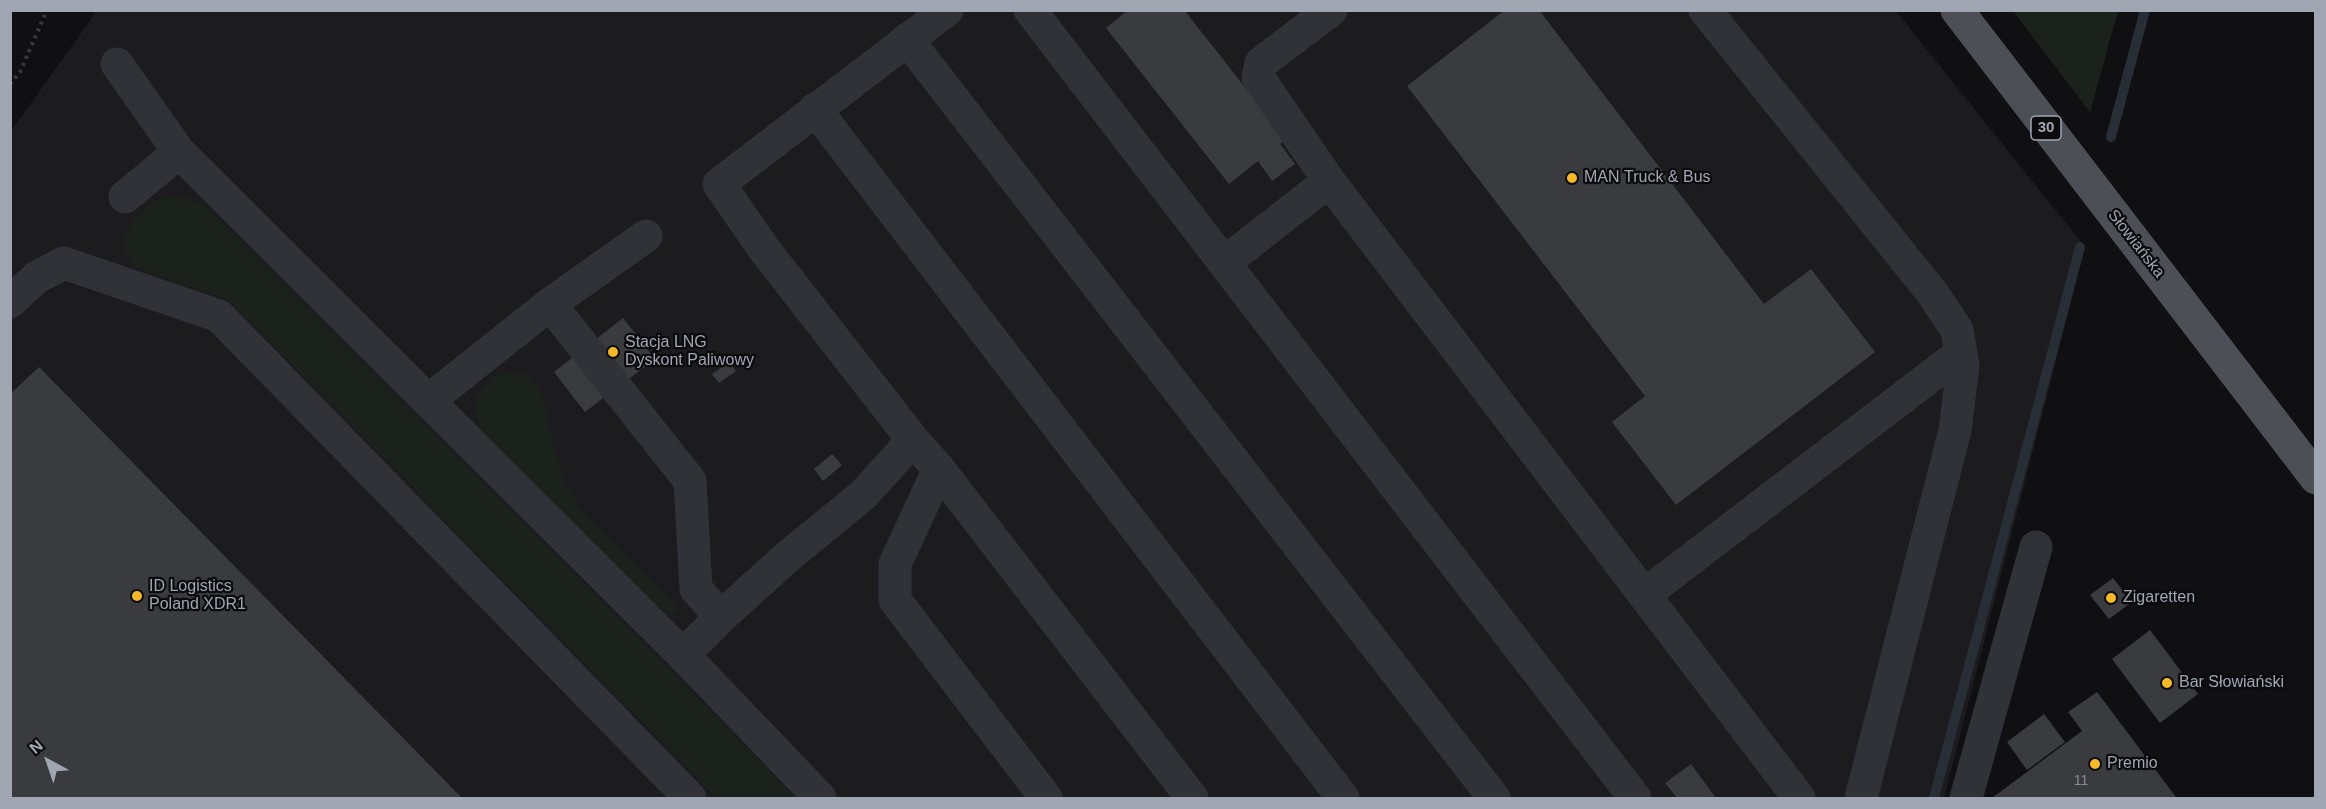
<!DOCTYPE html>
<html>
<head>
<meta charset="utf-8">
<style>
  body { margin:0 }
  #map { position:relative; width:2326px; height:809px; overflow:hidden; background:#101012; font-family:Arial,sans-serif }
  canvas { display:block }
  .frame { position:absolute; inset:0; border:12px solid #a1a6b3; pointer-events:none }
  .north { position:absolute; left:18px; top:731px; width:60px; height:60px; -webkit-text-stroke:4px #0b0b0d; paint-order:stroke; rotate:320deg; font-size:16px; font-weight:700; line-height:24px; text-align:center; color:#a1a6b3 }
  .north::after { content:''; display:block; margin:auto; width:21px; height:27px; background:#a1a6b3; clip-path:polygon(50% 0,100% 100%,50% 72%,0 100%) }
</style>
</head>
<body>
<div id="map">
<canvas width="2326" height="809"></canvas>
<div class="frame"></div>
<div class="north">N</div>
</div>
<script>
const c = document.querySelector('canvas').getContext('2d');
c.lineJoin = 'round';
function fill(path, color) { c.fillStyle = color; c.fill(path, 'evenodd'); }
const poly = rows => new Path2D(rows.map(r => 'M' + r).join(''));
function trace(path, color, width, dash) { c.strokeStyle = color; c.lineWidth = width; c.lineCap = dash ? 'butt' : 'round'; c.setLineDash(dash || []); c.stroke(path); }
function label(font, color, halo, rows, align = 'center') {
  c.font = font + ' Arial,sans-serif'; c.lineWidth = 4.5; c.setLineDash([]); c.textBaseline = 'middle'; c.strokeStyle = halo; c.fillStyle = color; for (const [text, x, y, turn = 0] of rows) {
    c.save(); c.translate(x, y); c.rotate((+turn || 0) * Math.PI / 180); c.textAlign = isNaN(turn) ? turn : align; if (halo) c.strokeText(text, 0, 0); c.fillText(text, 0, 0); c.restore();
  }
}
const built = poly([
  [95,11,1896,11,2085,247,1944,798,11,798,11,131,91,19]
]);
const green = poly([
  [2013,11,2118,11,2090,112],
  [183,196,205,206,240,240,561,559,796,798,717,798,229,300,137,268,126,253,124,237,137,216,155,200],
  [521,372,540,389,545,404,554,450,563,479,580,509,667,596,678,609,672,615,655,606,480,428,475,406,479,391,495,376]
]);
const stream = poly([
  [2111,137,2145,10],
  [1934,798,2080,247]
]);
const building = poly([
  [1128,10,1184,10,1286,139,1280,144,1295,164,1272,181,1258,161,1229,184,1106,28],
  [1505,10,1539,10,1764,304,1811,269,1875,352,1676,505,1612,422,1645,396,1407,86],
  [623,318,655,359,585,412,554,372],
  [729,362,736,371,719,383,712,374],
  [39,367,462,798,10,798,10,394],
  [832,454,842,465,823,481,814,469],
  [2113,578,2132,602,2109,619,2090,595],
  [2150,630,2198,694,2160,723,2112,659],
  [2097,692,2176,797,2173,798,1992,798,2082,731,2068,712],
  [2044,714,2065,742,2027,770,2007,742],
  [1691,764,1716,798,1677,798,1665,783]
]);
const path = poly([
  [10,84,20,72,47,10]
]);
const minor = poly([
  [947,10,719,184,764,249,913,440,939,469,1192,798],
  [1030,10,1635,798],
  [1331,10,1261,63,1258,77,1329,181,1799,798],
  [1705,10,1933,294,1957,330,1963,365,1955,430,1861,798],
  [907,39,1494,798],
  [117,64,179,152,683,655,820,798],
  [815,109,1343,798],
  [125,197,179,152],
  [1224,263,1329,181],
  [10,302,37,277,64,263,219,316,690,798],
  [550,304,690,481,696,589,721,617],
  [428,401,550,304,646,236],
  [939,469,895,564,895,600,1046,798],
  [1644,595,1961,353],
  [683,655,721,617,786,558,863,495,913,440],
  [1966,798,2036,547]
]);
const major = poly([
  [1957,10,2316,478]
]);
const markers = [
  [1572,178,6,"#f7b923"],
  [613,352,6,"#f7b923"],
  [137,596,6,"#f7b923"],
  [2111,598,6,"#f7b923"],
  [2167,683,6,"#f7b923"],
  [2095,764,6,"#f7b923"]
];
const numberNames = [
  ["11",2081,781]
];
const shields = [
  [2046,128,30]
];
const shieldNames = [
  ["30",2046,128]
];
const poiNames = [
  ["MAN Truck & Bus",1584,178],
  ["Stacja LNG",625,343],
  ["Dyskont Paliwowy",625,361],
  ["ID Logistics",149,587],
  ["Poland XDR1",149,605],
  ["Zigaretten",2123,598],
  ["Bar Słowiański",2179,683],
  ["Premio",2107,764]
];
const streetNames = [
  ["Słowiańska",2136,244,52]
];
fill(built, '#1c1c1f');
fill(green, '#1b221c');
trace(stream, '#272e36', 10);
fill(building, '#3a3b3f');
trace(path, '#37393e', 4, [3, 4.5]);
trace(minor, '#313237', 33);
trace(major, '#4d4f56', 33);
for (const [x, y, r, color] of markers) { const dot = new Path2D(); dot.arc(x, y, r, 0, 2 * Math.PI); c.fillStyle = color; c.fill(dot); trace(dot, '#0b0b0d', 2); }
label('14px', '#878b96', null, numberNames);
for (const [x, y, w] of shields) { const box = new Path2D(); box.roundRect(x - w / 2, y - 12, w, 24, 4.5); c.fillStyle = '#0b0b0d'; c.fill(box); trace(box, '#a1a6b3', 1.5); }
label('bold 15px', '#a1a6b3', null, shieldNames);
label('16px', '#a1a6b3', '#0b0b0d', poiNames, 'left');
label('16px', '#a1a6b3', '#0b0b0d', streetNames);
</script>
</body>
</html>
